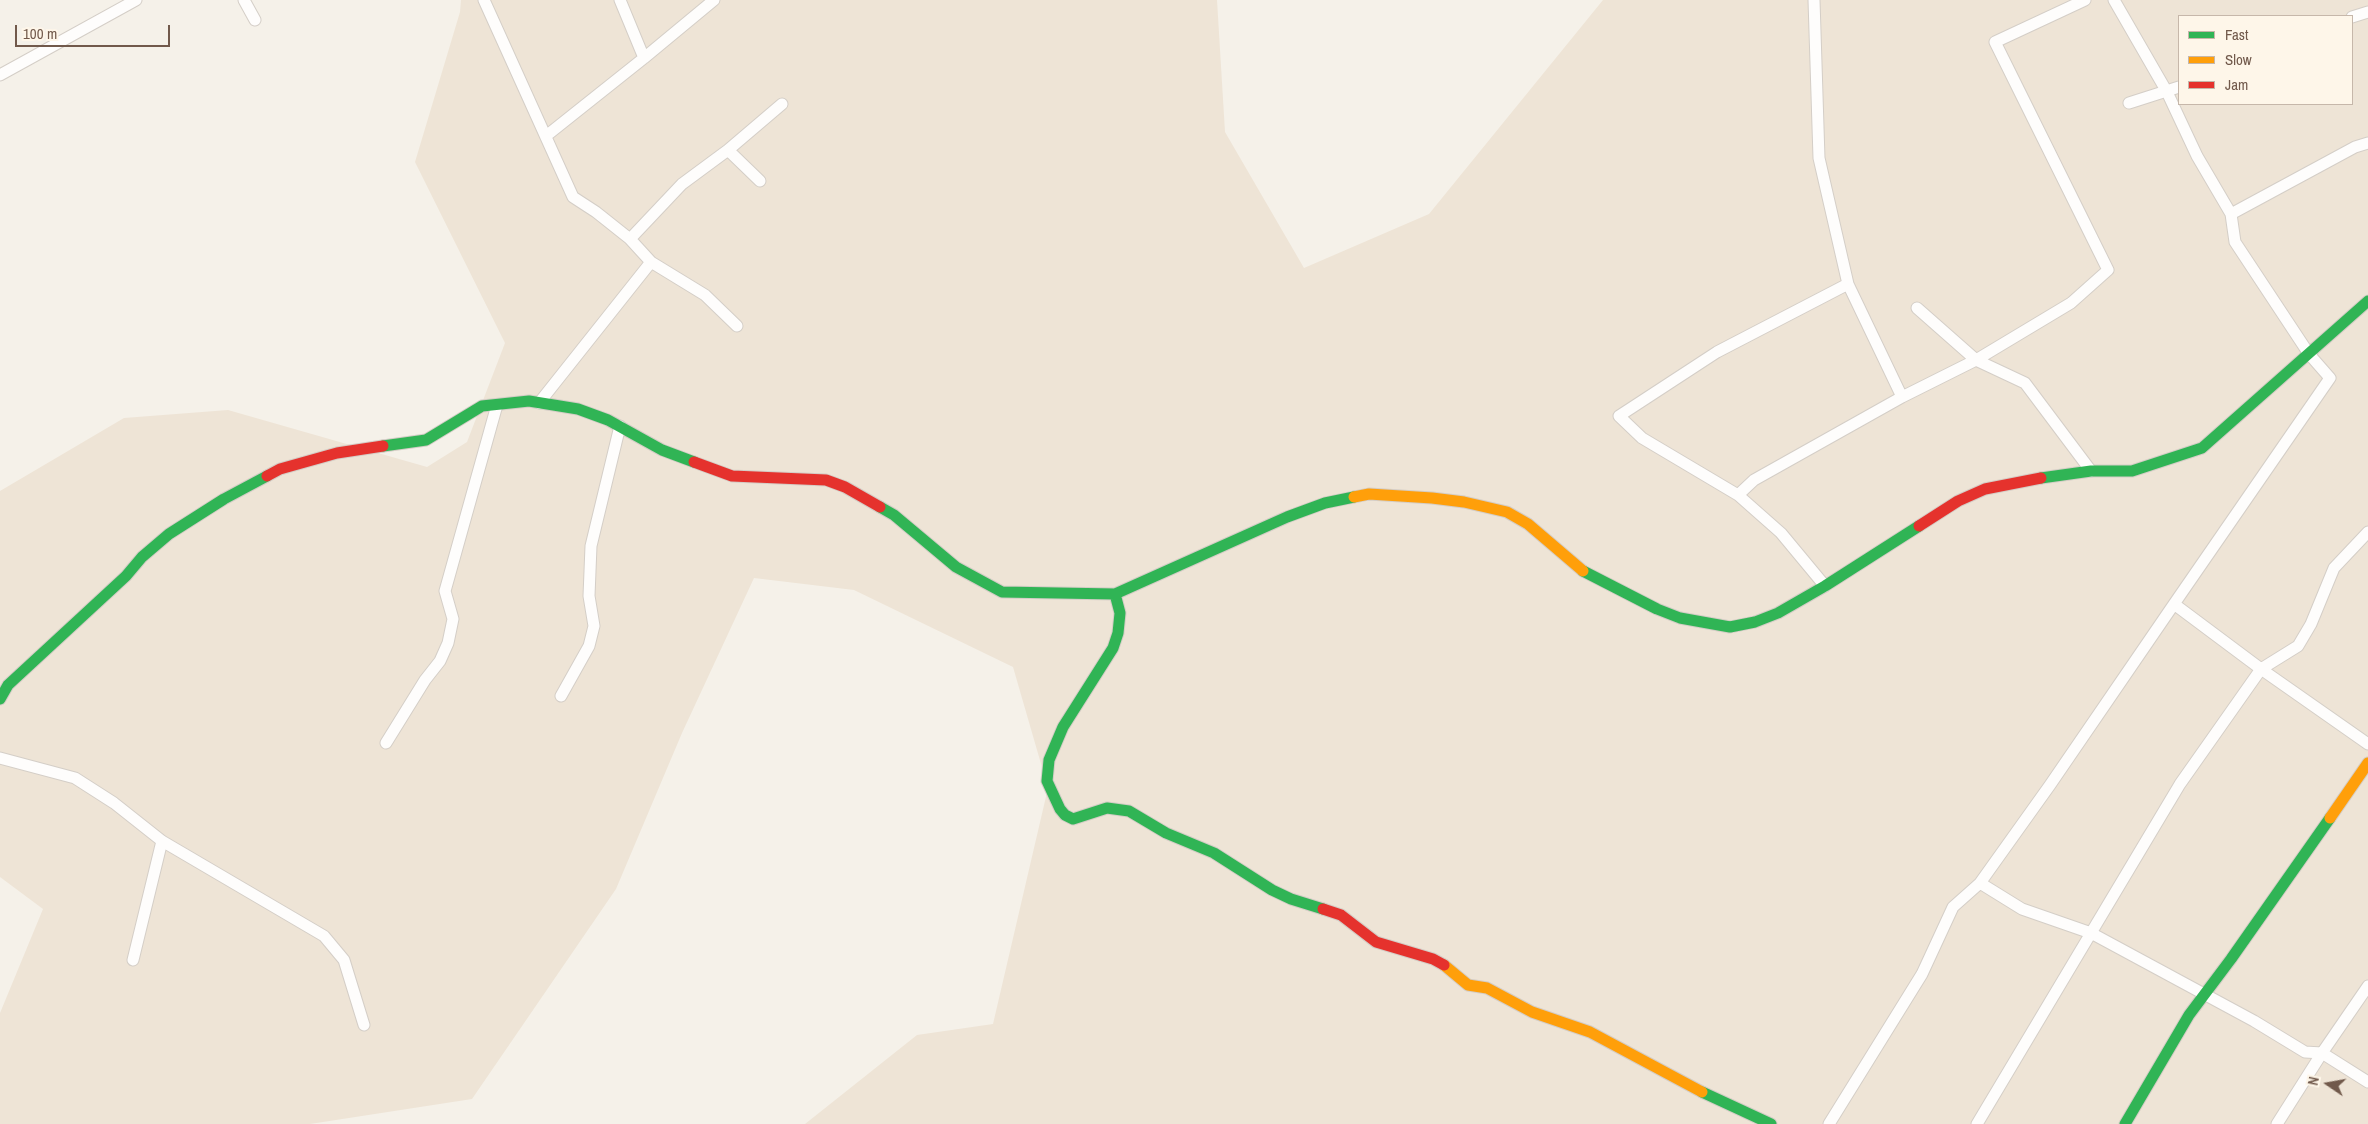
<!DOCTYPE html>
<html>
<head>
<meta charset="utf-8">
<style>
  body { margin:0 }
  #map { position:relative; width:2368px; height:1124px; overflow:hidden; background:#f5f1e9; font-family:"Archivo Narrow",sans-serif }
  canvas { display:block }
  .legend { position:absolute; left:2178px; top:15px; width:175px; height:90px; box-sizing:border-box; background:#fef6e9; border:1px solid #c6b7aa; margin:0; padding:6px 9px; list-style:none; font-size:15px; color:#71594b }
  .legend li { display:flex; align-items:center; gap:10px; height:25px }
  .legend b { width:25px; border:1px solid #c6b7aa }
  .north { position:absolute; left:2303px; top:1059px; width:50px; height:50px; -webkit-text-stroke:4px #fef6e9; paint-order:stroke; rotate:282deg; font-size:14px; font-weight:700; line-height:20px; text-align:center; color:#71594b }
  .north::after { content:''; display:block; margin:auto; width:18px; height:22px; background:#71594b; clip-path:polygon(50% 0,100% 100%,50% 72%,0 100%) }
  .scale { position:absolute; left:15px; top:25px; width:155px; height:22px; box-sizing:border-box; border:2px solid #71594b; border-top:0; padding-left:6px; font-size:15px; line-height:18px; white-space:nowrap; color:#71594b; -webkit-text-stroke:4px #fef6e9; paint-order:stroke }
</style>
</head>
<body>
<div id="map">
<canvas width="2368" height="1124"></canvas>
<ul class="legend">
<li><b style="height:6px;background:#30b455"></b>Fast</li>
<li><b style="height:6px;background:#ff9f0a"></b>Slow</li>
<li><b style="height:6px;background:#e5322d"></b>Jam</li>
</ul>
<div class="north">N</div>
<div class="scale">100 m</div>
</div>
<script>
const c = document.querySelector('canvas').getContext('2d');
c.lineJoin = 'round';
function fill(path, color) { c.fillStyle = color; c.fill(path, 'evenodd'); }
const poly = rows => new Path2D(rows.map(r => 'M' + r).join(''));
function trace(path, color, width, dash) { c.strokeStyle = color; c.lineWidth = width; c.lineCap = dash ? 'butt' : 'round'; c.setLineDash(dash || []); c.stroke(path); }
const residential = poly([
  [461,0,1217,0,1225,132,1304,268,1429,214,1603,0,2368,0,2368,1124,805,1124,917,1035,993,1024,1048,788,1013,667,854,590,754,578,682,733,616,889,472,1099,310,1124,0,1124,0,1013,43,909,0,877,0,491,124,418,228,410,427,467,467,442,505,343,415,162,460,12],
  [2179,16,2352,16,2352,104,2179,104]
]);
const street = poly([
  [244,0,255,20],
  [484,0,573,197,596,212,630,239,651,262,539,403],
  [620,0,644,58,714,0],
  [1814,0,1819,158,1848,284],
  [2114,0,2167,92,2197,156,2231,214,2235,242,2309,354,2330,378,2174,604,2261,669,2298,646,2311,624,2334,568,2368,532],
  [2352,17,2368,12],
  [0,75,136,0],
  [2129,103,2179,87],
  [546,136,644,58],
  [728,150,760,181],
  [2231,214,2355,147,2368,143],
  [630,239,682,184,728,150,782,104],
  [651,262,705,295,737,326],
  [1917,308,1976,360,2025,383,2091,471],
  [1738,495,1754,480,1902,397,1976,360,2071,303,2108,270,1995,42,2085,0],
  [1825,586,1781,533,1738,495,1642,438,1619,416,1717,352,1848,284,1902,397],
  [561,696,589,646,594,626,589,596,591,546,620,426],
  [386,743,425,680,440,661,448,643,453,619,445,591,497,405],
  [2368,744,2261,669,2180,784,2091,933,2254,1021,2305,1052,2322,1053,2368,1082],
  [0,758,75,778,114,803,162,841,324,936,344,960,364,1025],
  [133,960,162,841],
  [1829,1124,1922,974,1953,907,1980,883],
  [1977,1124,2091,933,2022,909,1980,883,2050,785,2174,604],
  [2277,1124,2322,1053,2368,986]
]);
const fast = poly([
  [383,446,426,440,482,406,529,401,578,409,608,420,662,450,694,462],
  [2041,478,2091,471,2132,471,2202,448,2368,301],
  [880,507,894,515,956,567,1002,592,1115,594,1287,517,1325,503,1354,497],
  [1583,571,1657,609,1680,618,1730,627,1755,622,1778,613,1825,586,1919,526],
  [1115,594,1120,613,1118,633,1113,648,1063,727,1049,760,1047,781,1060,809,1065,815,1073,819,1107,808,1129,811,1166,833,1214,853,1272,890,1291,899,1323,909],
  [0,699,8,685,126,576,142,557,169,534,224,499,267,476],
  [1702,1092,1771,1124],
  [2125,1124,2189,1015,2231,959,2330,818]
]);
const slow = poly([
  [1354,497,1369,494,1432,498,1464,502,1507,512,1528,524,1583,571],
  [2330,818,2368,763],
  [1444,965,1468,985,1487,988,1532,1012,1590,1032,1702,1092]
]);
const jam = poly([
  [694,462,732,476,826,480,845,487,880,507],
  [267,476,280,469,337,453,383,446],
  [1919,526,1958,501,1985,489,2041,478],
  [1323,909,1341,915,1376,942,1433,959,1444,965]
]);
fill(residential, '#eee4d6');
trace(street, '#d4cec7', 13);
trace(fast, '#d4cdc6', 13);
trace(slow, '#d4cdc6', 13);
trace(jam, '#d4cdc6', 13);
trace(street, '#fefdfc', 11);
trace(fast, '#30b455', 11);
trace(slow, '#ff9f0a', 11);
trace(jam, '#e5322d', 11);
</script>
</body>
</html>
